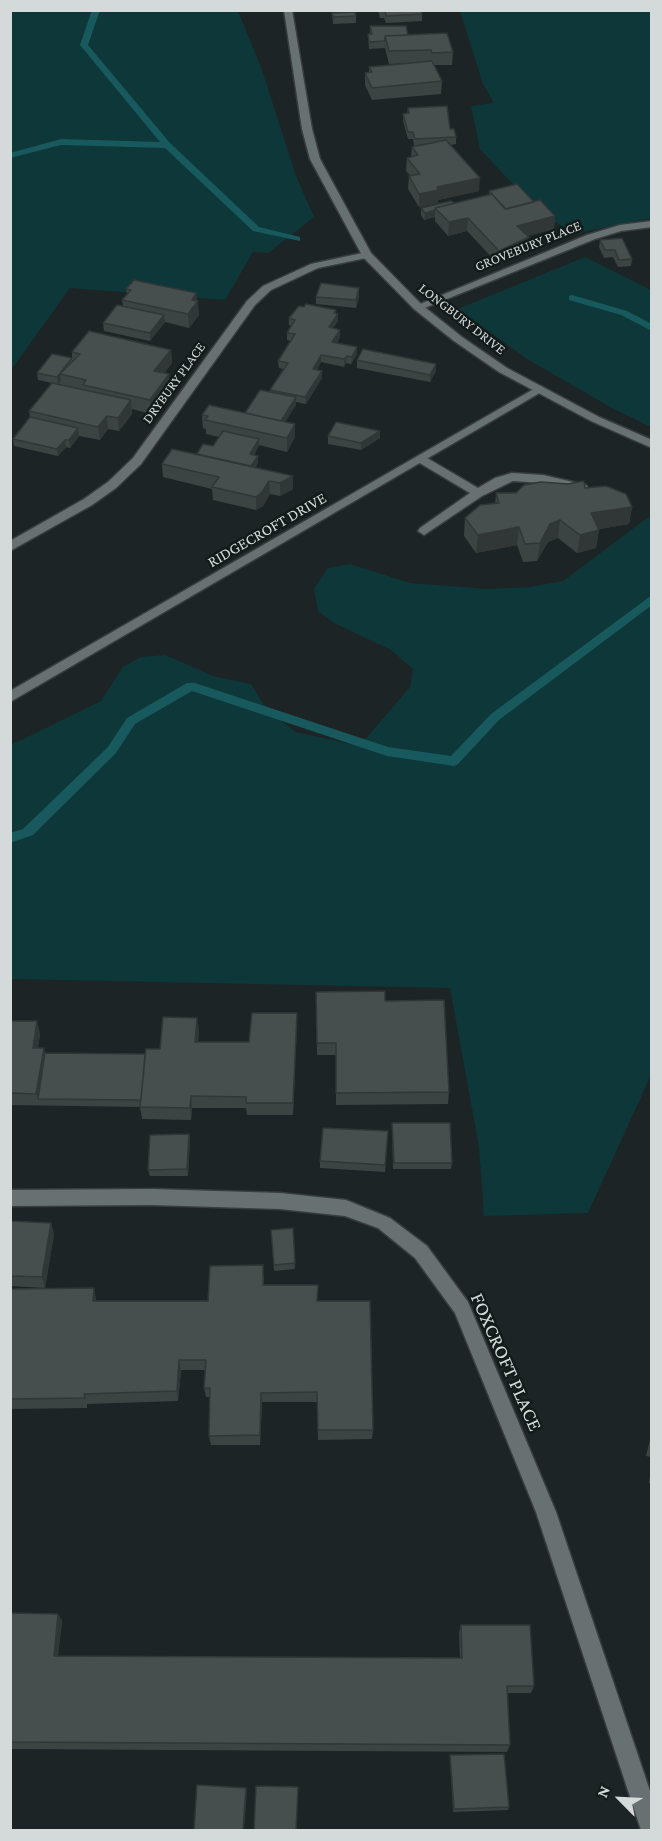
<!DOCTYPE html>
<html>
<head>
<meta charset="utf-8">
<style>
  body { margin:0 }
  #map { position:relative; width:662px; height:1841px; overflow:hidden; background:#1d2425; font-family:"Crimson Pro",serif }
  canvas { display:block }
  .frame { position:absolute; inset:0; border:12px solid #d4d9d9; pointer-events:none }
  .north { position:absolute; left:590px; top:1769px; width:60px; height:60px; -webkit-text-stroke:4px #141b1b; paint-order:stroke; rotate:294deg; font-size:16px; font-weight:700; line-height:24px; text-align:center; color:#d4d9d9 }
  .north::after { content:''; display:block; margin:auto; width:21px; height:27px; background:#d4d9d9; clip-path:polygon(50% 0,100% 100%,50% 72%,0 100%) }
</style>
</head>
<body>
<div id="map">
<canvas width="662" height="1841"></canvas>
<div class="frame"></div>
<div class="north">N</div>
</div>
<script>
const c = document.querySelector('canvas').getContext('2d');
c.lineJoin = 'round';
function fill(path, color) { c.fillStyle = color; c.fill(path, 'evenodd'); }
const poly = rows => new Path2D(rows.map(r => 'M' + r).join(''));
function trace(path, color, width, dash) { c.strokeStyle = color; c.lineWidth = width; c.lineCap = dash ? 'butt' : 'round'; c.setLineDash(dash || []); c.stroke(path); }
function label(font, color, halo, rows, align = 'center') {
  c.font = font + ' "Crimson Pro",serif'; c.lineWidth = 5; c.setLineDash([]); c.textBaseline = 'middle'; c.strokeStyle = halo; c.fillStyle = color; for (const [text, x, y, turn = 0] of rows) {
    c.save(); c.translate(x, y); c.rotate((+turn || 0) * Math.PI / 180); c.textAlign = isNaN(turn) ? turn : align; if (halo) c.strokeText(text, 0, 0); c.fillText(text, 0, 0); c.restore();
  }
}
const green = poly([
  [11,11,238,11,261,67,296,176,314,217,268,253,253,252,225,300,70,288,11,370],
  [460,11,651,11,651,218,573,234,536,209,480,149,471,106,494,103,483,84],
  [585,257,651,290,651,427,610,407,527,359,458,309],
  [651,515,651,1075,588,1213,484,1216,479,1147,450,988,11,979,11,745,101,701,123,667,141,657,165,655,213,676,251,684,268,711,296,732,346,743,363,742,410,687,413,669,391,650,334,623,318,611,314,589,328,568,350,564,410,583,487,589,529,587,563,581]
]);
const stream = poly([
  [92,10,100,10,88,45,170,143,259,227,300,237,300,241,253,231,165,148,61,145,10,158,10,153,61,139,160,142,80,45,92,10],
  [572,295,627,311,652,324,652,331,621,315,569,300,569,296,572,295],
  [652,595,652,605,499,720,458,764,454,766,387,756,192,691,135,724,116,753,33,835,10,843,10,833,23,829,108,747,127,718,187,683,195,683,388,747,451,756,491,714,652,595]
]);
const lane = poly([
  [422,455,478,488,495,478,512,473,543,475,586,485,588,488,582,492,543,483,513,481,482,496,424,535,418,531,420,528,470,493,418,462,418,456,422,455]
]);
const street = poly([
  [652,221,652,227,621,231,595,239,422,309,414,309,413,307,587,235,620,225,652,221],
  [367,252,372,255,371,257,318,268,271,290,255,305,141,464,116,488,92,505,10,551,10,541,84,499,108,482,133,458,247,301,263,286,311,264,367,252],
  [539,386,543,387,543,391,10,702,10,691,539,386],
  [152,1189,280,1193,346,1200,390,1218,427,1246,468,1302,556,1512,652,1797,652,1830,641,1830,536,1512,455,1313,415,1258,378,1228,345,1216,280,1209,152,1205,10,1206,10,1190,152,1189]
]);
const secondary = poly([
  [284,10,292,10,312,129,320,159,371,253,422,305,462,337,507,368,599,417,652,440,652,448,591,421,499,372,454,341,414,309,363,257,310,159,302,129,284,10]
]);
const wall = poly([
  [378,10,421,10,422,14,422,21,386,23,384,18,380,18],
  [332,13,356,16,356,23,333,24],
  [370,26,408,35,453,52,452,65,434,65,442,81,441,94,372,100,365,85,365,73,369,72,369,67,407,63,389,64,385,48,369,49,368,34,370,34],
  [408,108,450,129,456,137,456,144,450,145,479,191,438,200,438,203,419,207,408,189,409,176,411,176,406,171,407,158,411,157,412,147,414,146,413,139,408,139,403,121,403,114,407,113],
  [489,191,534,202,555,216,554,229,527,236,527,250,498,264,467,231,448,236,435,221,435,217,424,220,421,215,421,208,454,203,489,195],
  [600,240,632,259,631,266,618,267,613,257,604,258,599,247],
  [126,289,196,293,199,315,189,328,165,322,150,341,104,331,103,323,123,306,122,300,127,294],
  [359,296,356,308,316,304,316,297],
  [304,307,336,310,336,313,338,314,338,321,333,328,340,330,340,337,337,343,357,347,357,354,351,364,346,363,344,367,321,362,317,370,322,378,306,404,296,402,296,405,285,422,295,437,287,452,259,445,254,455,258,463,255,467,293,489,280,496,270,494,263,506,256,510,213,500,212,489,163,477,162,464,197,454,213,446,219,437,206,434,206,429,203,428,202,415,245,413,270,392,270,390,283,369,279,368,278,361,291,341,287,340,287,333,291,326,289,325,289,318],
  [171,350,172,363,164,373,169,374,170,388,151,414,132,409,132,414,119,431,108,429,100,440,79,436,70,448,66,447,58,456,14,446,13,439,30,417,29,411,52,383,38,380,37,373,72,358,72,352],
  [357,360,436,364,436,371,430,382,357,368],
  [380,431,380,438,361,450,328,444,328,436],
  [585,488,632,507,629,524,599,529,596,548,577,553,558,538,548,542,537,561,523,562,517,545,476,553,464,536,465,518,495,504,496,493],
  [316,992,385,1001,449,1092,448,1104,336,1105,336,1055,317,1055],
  [297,1013,293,1115,247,1115,246,1108,192,1108,191,1120,142,1119,140,1107,10,1105,10,1021,37,1021,40,1034,38,1048,45,1053,145,1054,160,1049,199,1030,198,1042,249,1042],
  [392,1123,452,1163,451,1169,393,1169],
  [388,1131,385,1172,320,1168,320,1161],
  [189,1134,190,1140,188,1176,150,1176,148,1170],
  [10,1221,51,1223,54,1234,45,1288,10,1286],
  [293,1228,295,1269,274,1271,271,1230],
  [264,1276,264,1285,318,1301,373,1430,372,1439,318,1440,317,1402,262,1402,260,1445,211,1445,209,1436,210,1397,206,1397,204,1388,205,1370,181,1370,178,1401,87,1404,87,1408,10,1409,10,1289,96,1299,96,1301,208,1301],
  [651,1436,651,1457,646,1456],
  [651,1468,651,1484,649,1483],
  [10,1613,58,1614,62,1621,58,1656,460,1658,459,1633,461,1625,534,1686,531,1693,507,1693,510,1745,507,1752,10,1749],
  [450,1755,509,1807,508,1810,453,1812,450,1759]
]);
const shadedWall = poly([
  [480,178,479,191,438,200,438,203,419,207,419,194,437,187],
  [435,210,435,217,424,220,425,213],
  [555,216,554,229,516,239,517,226],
  [468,218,467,231,448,236,449,222],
  [529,237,527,250,498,264,499,251],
  [359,288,359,296,356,308,356,300],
  [196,293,197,303,198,301,199,315,189,328,188,314,192,300],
  [336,310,336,316,338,314,338,321,329,334,329,327],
  [164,315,165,322,150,341,150,333],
  [340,330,340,337,332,350,332,342],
  [357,347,357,354,351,364,352,357],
  [171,350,172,363,156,384,154,371],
  [321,355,321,362,313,376,313,369],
  [347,356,346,363,344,367,344,359],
  [436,364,436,371,430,382,430,375],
  [322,371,322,378,306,404,305,397],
  [60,374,61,381,58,384,57,377],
  [169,374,170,388,151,414,150,400],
  [296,397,296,405,279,432,278,425],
  [131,400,132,414,119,431,118,418],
  [107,416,108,429,100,440,98,427],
  [295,424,295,437,287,452,287,438],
  [78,428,79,436,70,448,69,440],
  [380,431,380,438,361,450,361,443],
  [259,439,259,446,250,462,250,454],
  [65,440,66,447,58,456,57,449],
  [258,456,258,463,249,478,248,471],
  [293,476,293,489,280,496,280,483],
  [269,481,270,494,263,506,256,510,256,497],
  [632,507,629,524,588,531,591,513],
  [560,520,558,538,548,542,537,561,540,543,550,524],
  [519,527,517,545,476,553,478,535],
  [599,530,596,548,577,553,580,535],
  [297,1013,297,1026,293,1115,293,1103],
  [197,1018,199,1030,196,1054,195,1042],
  [37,1021,40,1034,36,1060,33,1048],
  [44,1048,47,1060,38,1099,36,1094],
  [191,1096,192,1108,191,1120,190,1108],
  [189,1134,190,1140,188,1176,187,1169],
  [51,1223,54,1234,45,1288,42,1277],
  [94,1288,96,1299,95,1312,93,1301],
  [179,1360,181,1370,178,1401,177,1391],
  [261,1393,262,1402,260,1445,260,1435],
  [58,1614,62,1621,57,1663,54,1656],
  [246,1788,247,1791,244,1830,243,1830]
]);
const building = poly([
  [380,10,421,10,422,14,386,16,385,11,380,10],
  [355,12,356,16,333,17,332,13,355,12],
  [370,26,406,26,408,35,385,36,385,41,369,42,368,34,372,34,370,26],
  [447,33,453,52,432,53,431,50,389,51,385,36,447,33],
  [432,61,442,81,372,88,365,73,372,72,369,67,432,61],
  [447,106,450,129,454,129,456,137,415,139,413,132,408,132,403,114,409,113,408,108,447,106],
  [446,140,480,178,437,187,439,190,419,194,409,176,420,174,407,158,418,155,412,147,446,140],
  [517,184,534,202,506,209,489,191,517,184],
  [492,194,505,209,540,200,555,216,517,226,529,237,499,251,468,218,449,222,435,208,492,194],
  [451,201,454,203,435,208,435,210,425,213,421,208,451,201],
  [622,238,632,259,619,260,615,250,605,250,600,240,622,238],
  [134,280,196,293,192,300,198,301,188,314,122,300,131,290,126,289,134,280],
  [321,283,359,288,356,300,316,297,321,283],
  [306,304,336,310,334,313,338,314,329,327,340,330,332,342,357,347,352,357,347,356,344,359,321,355,313,369,322,371,305,397,270,390,288,363,278,361,295,334,287,333,295,320,289,318,299,306,304,307,306,304],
  [117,305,164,315,150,333,103,323,117,305],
  [89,331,171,350,154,371,169,374,150,400,83,385,86,380,60,374,80,354,72,352,89,331],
  [363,349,436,364,430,375,357,360,363,349],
  [52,354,72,358,57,377,37,373,52,354],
  [52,383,131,400,118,418,107,416,98,427,29,411,52,383],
  [260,390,296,397,281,421,245,413,260,390],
  [209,405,295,424,287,438,205,420,208,416,202,415,209,405],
  [30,417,78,428,69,440,65,440,57,449,13,439,30,417],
  [336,422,380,431,361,443,328,436,336,422],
  [223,431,259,439,250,454,258,456,251,466,197,454,203,444,213,446,223,431],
  [172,449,293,476,280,483,269,481,262,492,256,497,212,487,219,477,162,464,172,449],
  [584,481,585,488,606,486,626,494,632,507,591,513,599,530,580,535,560,520,550,524,540,543,525,544,519,527,478,535,465,518,480,505,499,503,496,493,516,493,524,485,541,482,568,484,584,481],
  [385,991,385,1001,444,1000,449,1092,336,1093,336,1043,317,1043,316,992,385,991],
  [252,1013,297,1013,293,1103,246,1103,246,1097,191,1096,190,1108,140,1107,146,1049,160,1049,163,1017,197,1018,195,1042,249,1042,252,1013],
  [10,1021,37,1021,33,1048,44,1048,36,1094,10,1093,10,1021],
  [45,1053,145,1054,141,1100,38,1099,45,1053],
  [392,1123,450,1123,452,1163,394,1163,392,1123],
  [323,1128,388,1131,385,1165,320,1161,323,1128],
  [189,1134,187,1169,148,1170,150,1135,189,1134],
  [10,1221,51,1223,42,1277,10,1276,10,1221],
  [293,1228,295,1263,274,1265,271,1230,293,1228],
  [263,1265,263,1285,318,1285,317,1301,370,1301,373,1430,318,1430,317,1392,261,1393,260,1435,209,1436,210,1388,204,1388,206,1360,179,1360,177,1391,84,1394,85,1398,10,1399,10,1289,94,1288,93,1301,208,1301,210,1266,263,1265],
  [10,1613,58,1614,54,1656,462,1658,461,1625,530,1625,534,1686,507,1686,510,1745,10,1742,10,1613],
  [504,1754,509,1807,454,1809,450,1755,504,1754],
  [197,1785,246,1788,243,1830,194,1830,197,1785],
  [256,1786,298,1787,296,1830,254,1830,256,1786]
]);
const farStreetnames = [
  ["GROVEBURY PLACE",528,246,-22],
  ["LONGBURY DRIVE",462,319,38],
  ["DRYBURY PLACE",174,383,-54]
];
const streetNames = [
  ["RIDGECROFT DRIVE",267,530,-30]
];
const nearStreetnames = [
  ["FOXCROFT PLACE",506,1362,66]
];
fill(green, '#0e3739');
fill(stream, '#18595d');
trace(lane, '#383e3f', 3);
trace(street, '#383e3f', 3);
trace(secondary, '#383e3f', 3);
fill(lane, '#687171');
fill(street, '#687171');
fill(secondary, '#687171');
fill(wall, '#3c4343');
fill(shadedWall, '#313737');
fill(building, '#464e4e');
trace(building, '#313737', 1.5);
label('14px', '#d4d9d9', '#141b1b', farStreetnames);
label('16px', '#d4d9d9', '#141b1b', streetNames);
label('20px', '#d4d9d9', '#141b1b', nearStreetnames);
</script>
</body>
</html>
